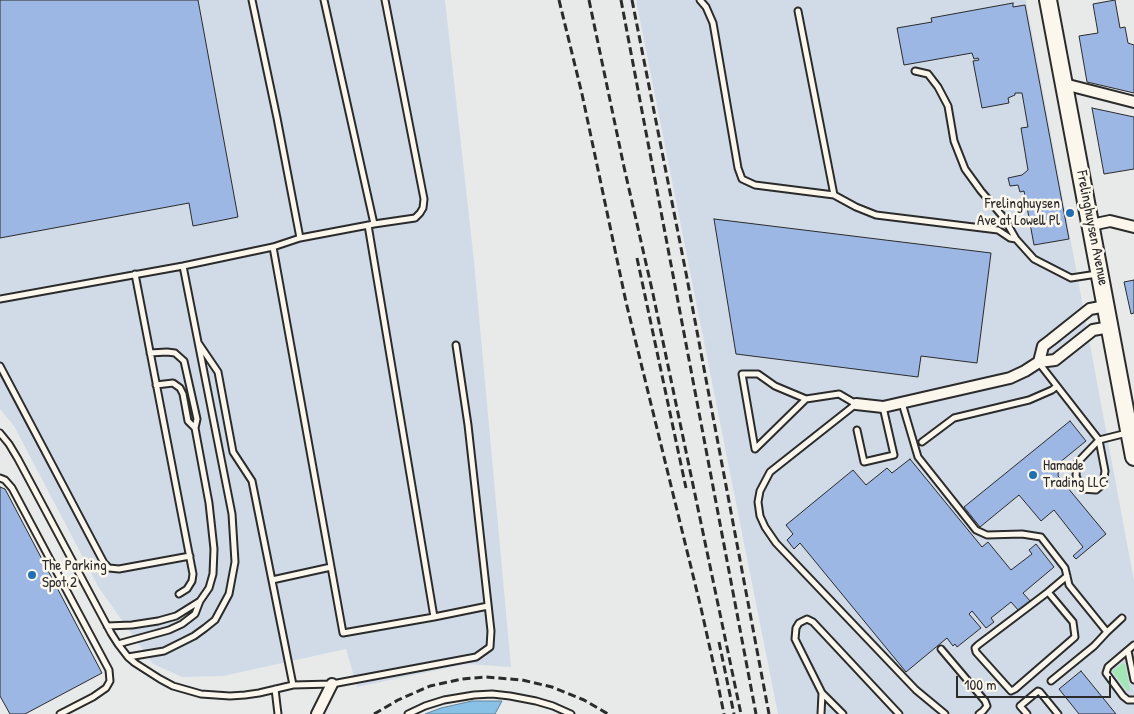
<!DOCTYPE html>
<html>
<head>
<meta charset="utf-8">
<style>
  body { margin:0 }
  #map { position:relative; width:1134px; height:714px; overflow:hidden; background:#e8eaea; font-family:"Patrick Hand",sans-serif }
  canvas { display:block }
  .scale { position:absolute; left:956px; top:676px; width:155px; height:22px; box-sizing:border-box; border:2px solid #2b2b2b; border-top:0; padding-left:6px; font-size:15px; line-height:18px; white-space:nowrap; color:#2b2b2b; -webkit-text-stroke:4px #fbf7ec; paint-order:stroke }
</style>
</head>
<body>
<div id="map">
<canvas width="1134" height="714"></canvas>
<div class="scale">100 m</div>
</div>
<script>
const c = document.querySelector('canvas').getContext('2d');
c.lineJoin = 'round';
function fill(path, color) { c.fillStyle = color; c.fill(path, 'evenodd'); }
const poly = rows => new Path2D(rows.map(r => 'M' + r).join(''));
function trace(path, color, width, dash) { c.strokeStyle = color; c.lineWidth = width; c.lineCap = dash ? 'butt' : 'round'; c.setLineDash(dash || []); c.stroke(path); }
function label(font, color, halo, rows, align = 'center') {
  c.font = font + ' "Patrick Hand",sans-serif'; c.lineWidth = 5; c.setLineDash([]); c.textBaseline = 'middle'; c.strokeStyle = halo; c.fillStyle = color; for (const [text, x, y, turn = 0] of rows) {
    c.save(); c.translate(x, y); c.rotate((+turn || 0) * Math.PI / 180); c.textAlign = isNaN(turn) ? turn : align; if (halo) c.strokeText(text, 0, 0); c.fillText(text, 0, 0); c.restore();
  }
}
const built = poly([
  [0,0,445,0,474,261,511,667,466,664,357,687,346,649,223,676,182,677,153,664,99,588,14,426,0,409],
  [636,0,1026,0,1134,581,1134,714,778,714]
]);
const green = poly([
  [1123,663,1125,664,1130,690,1129,691,1127,691,1112,671,1113,670]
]);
const water = poly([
  [472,701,502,701,495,714,425,714,441,708,472,701]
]);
const building = poly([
  [0,0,198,0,238,217,193,226,189,203,0,238,0,0],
  [1115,0,1120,28,1125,27,1128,43,1134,45,1134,93,1087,82,1079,36,1098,33,1093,4,1115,0],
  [1013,3,1013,7,1025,5,1069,239,1034,245,1024,191,1020,192,1018,185,1010,186,1008,178,1022,175,1028,170,1021,128,1028,127,1022,93,1015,93,1015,95,1008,98,1009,103,982,108,973,61,979,60,978,58,974,59,972,53,904,65,897,28,932,22,931,18,1013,3],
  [1092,108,1134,117,1134,169,1104,174,1092,108],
  [714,219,991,253,977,363,921,356,918,377,736,354,714,219],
  [1134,280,1134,313,1131,314,1124,282,1134,280],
  [1070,421,1086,441,1059,463,1058,476,1106,534,1076,559,1073,556,1083,547,1054,510,1041,521,1019,495,980,527,964,507,1070,421],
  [910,459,982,547,988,542,1011,570,1032,554,1029,550,1036,544,1054,567,1023,593,1031,602,1019,611,1011,602,991,618,994,622,986,628,972,611,969,614,981,628,957,647,955,644,953,646,947,638,906,672,800,543,794,549,787,540,793,534,786,525,853,470,866,485,887,468,892,473,910,459],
  [0,487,5,489,102,673,25,714,10,714,0,696,0,487],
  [1081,671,1116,714,1079,714,1059,689,1081,671]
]);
const lane = poly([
  [252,0,277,118,300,238],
  [324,0,374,224],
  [700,0,706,7,713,23,738,168,742,179,755,185,834,195,856,207,876,215,998,230,1010,238,1016,239],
  [798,11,834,195],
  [915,71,928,74,938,87,948,106,954,141,965,169,981,191,1004,218,1016,239,1034,259,1071,278,1097,274],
  [273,247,343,633,434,617,368,225],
  [135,274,193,574,192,581,187,589,179,594],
  [0,299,183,266,273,247,300,238,374,224,415,218,420,213,423,208,424,199,385,0],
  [199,344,218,372,233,452,252,481,293,685],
  [1039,363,1099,440,1105,471,1103,484,1096,490,1082,489,1076,476,1077,463,1099,440,1127,433],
  [0,366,104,563,109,568,119,569,190,556],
  [156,385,173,383,180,388,183,394,188,421,195,428],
  [806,399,775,386,758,374,742,374,755,449,806,399,839,394,856,404,770,472,760,491,758,502,760,516,765,527,776,543,916,690,945,714],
  [902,403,918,457,976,530,987,535,1022,534,1041,537,1065,568,1069,585,1107,632,1094,646,1051,681],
  [857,430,864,462,894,455,883,407],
  [0,433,9,444,18,459,111,633,118,644,128,657,135,663,160,679,173,686,201,694,230,696,245,695,259,693,293,685,332,684,476,657,490,647,491,631,468,425,456,345],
  [922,442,954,418,1029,400,1052,390,1057,386],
  [0,478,5,480,12,488,109,670,110,681,106,688,93,697,60,714],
  [272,580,331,567],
  [1048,592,978,645,975,648,976,652,1011,691,1015,689,1075,637,1073,622,1048,592,1067,576],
  [434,617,488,606],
  [107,626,132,625,158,621,176,616,200,601,209,588,213,574,214,549,209,503,195,428,197,419,184,361,175,353,167,352,150,353],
  [1107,632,1122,618],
  [118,644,169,630,182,624,195,614,200,601],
  [1134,645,1108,667,1106,673,1123,696,1128,700,1134,700],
  [941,649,985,701,987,706,983,711,979,714],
  [1128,651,1134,680],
  [128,657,164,651,194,636,205,628,215,620,229,594,235,562,232,514,183,266],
  [275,689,278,714],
  [822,693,843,714],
  [408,714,425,706,444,700,474,695,492,694,510,696,536,701,553,706,571,714],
  [821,714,822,693,795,639,796,628,799,623,807,619,813,622,899,714],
  [1027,714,1020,706,1038,691,1040,692,1058,714]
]);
const street = poly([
  [1064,84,1134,102],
  [1091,225,1110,221,1134,227],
  [1039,362,1043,346,1051,340,1090,309,1106,306],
  [856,404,883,407,1010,378,1025,371,1039,362,1055,360,1093,330,1110,327],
  [317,714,332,684]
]);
const primary = poly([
  [1048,0,1134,457]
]);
const rail = poly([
  [559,0,582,94,626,302,701,608,717,680,724,714],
  [589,0,624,167,653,294,741,714],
  [621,0,756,714],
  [632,0,686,273,769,714],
  [637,258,686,488],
  [719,642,734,714],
  [374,714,398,700,430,686,462,679,485,677,522,680,552,687,584,700,608,714]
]);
const markers = [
  [1070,213,5,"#1f6fb2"],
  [1033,475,5,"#1f6fb2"],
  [32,575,5,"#1f6fb2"]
];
const poiNames = [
  ["Frelinghuysen",1060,204,"right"],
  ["Ave at Lowell Pl",1060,221,"right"],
  ["Hamade",1043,466],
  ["Trading LLC",1043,483],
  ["The Parking",42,566],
  ["Spot 2",42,583]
];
const streetNames = [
  ["Frelinghuysen Avenue",1092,228,79]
];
fill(built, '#d1dbe8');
fill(green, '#a2e7b3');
fill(water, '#88c0e6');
trace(water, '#63849b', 1);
fill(building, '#9cb7e3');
trace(building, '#2b2b2b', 1);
trace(lane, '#2b2b2b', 9);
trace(street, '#2b2b2b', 14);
trace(primary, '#2b2b2b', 20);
trace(lane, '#fbf7ec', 5);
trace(street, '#fbf7ec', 10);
trace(primary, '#fbf7ec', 16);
trace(rail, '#2b2b2b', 3, [8, 4]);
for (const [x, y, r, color] of markers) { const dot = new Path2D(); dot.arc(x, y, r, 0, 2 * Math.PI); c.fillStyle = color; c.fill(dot); trace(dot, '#fbf7ec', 2); }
label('15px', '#2b2b2b', '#fbf7ec', poiNames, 'left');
label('15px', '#2b2b2b', '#fbf7ec', streetNames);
</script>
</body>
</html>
